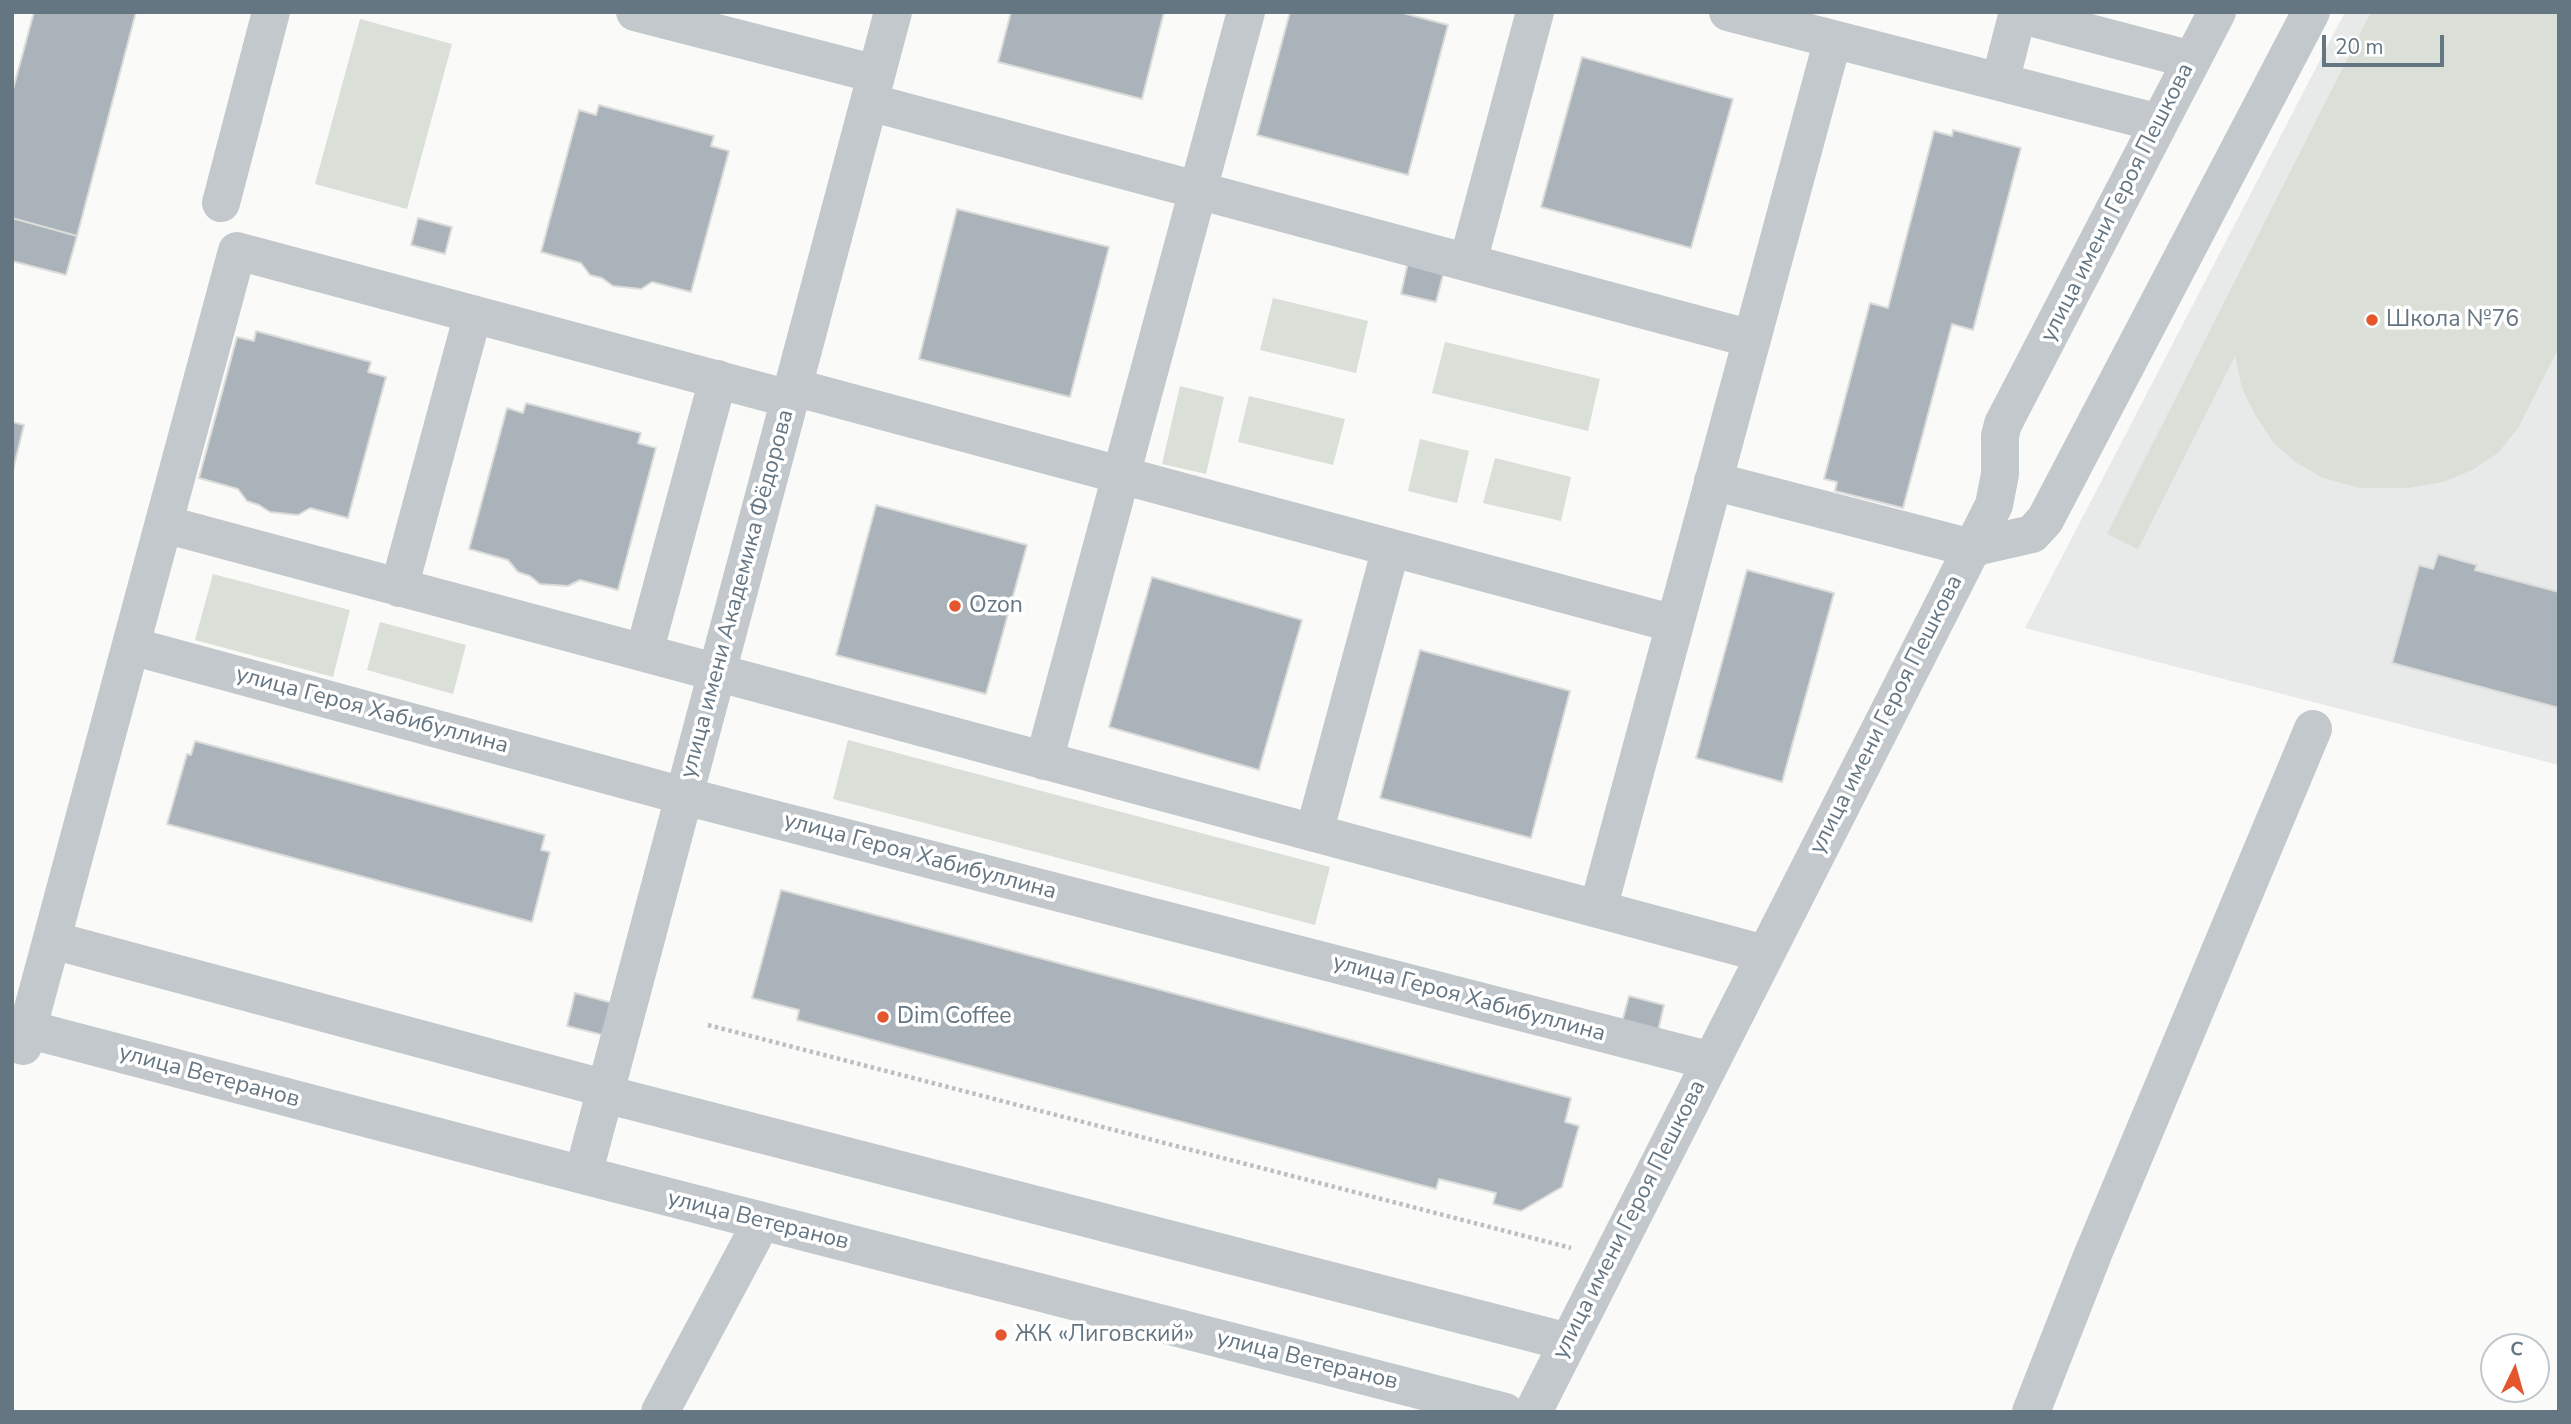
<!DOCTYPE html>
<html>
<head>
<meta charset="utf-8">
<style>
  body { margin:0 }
  #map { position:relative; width:2571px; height:1424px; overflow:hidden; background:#fafaf8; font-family:"Nunito Sans",sans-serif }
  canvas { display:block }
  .frame { position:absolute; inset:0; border:14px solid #657683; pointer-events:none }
  .north { position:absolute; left:2480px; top:1333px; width:70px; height:70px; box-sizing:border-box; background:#fff; border:2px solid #c1c8cd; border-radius:50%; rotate:5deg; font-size:19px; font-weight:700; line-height:28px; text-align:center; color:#657683 }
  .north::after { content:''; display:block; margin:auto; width:24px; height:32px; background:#e4572e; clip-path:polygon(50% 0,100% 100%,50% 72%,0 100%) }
  .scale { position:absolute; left:2322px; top:35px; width:122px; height:32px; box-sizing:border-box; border:4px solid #657683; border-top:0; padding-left:9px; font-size:21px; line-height:24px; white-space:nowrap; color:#657683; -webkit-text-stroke:5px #fff; paint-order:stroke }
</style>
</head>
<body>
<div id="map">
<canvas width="2571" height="1424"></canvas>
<div class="frame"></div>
<div class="north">С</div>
<div class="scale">20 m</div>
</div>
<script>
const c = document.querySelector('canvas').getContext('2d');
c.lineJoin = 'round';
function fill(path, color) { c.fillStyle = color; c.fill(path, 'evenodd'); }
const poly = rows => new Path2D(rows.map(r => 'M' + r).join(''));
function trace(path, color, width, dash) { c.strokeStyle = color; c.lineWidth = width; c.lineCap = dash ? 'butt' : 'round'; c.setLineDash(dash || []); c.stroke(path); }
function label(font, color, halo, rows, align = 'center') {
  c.font = font + ' "Nunito Sans",sans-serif'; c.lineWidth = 7; c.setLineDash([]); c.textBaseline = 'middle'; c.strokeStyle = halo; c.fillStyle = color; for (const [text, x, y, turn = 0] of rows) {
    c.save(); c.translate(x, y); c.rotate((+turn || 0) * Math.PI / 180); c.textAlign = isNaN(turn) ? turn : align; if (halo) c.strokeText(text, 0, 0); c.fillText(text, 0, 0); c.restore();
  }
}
const built = poly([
  [2345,12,2559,12,2559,765,2025,628]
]);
const green = poly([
  [2371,12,2559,12,2559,347,2518,428,2498,453,2472,470,2443,482,2408,488,2360,488,2323,478,2294,461,2274,443,2254,413,2242,388,2235,356,2138,549,2107,534],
  [360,19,452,44,407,209,315,184],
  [1273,298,1368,321,1356,373,1260,350],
  [1445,342,1600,379,1588,431,1432,393],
  [1180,386,1224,397,1206,474,1162,464],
  [1249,396,1345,419,1333,465,1238,442],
  [1420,439,1469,451,1457,503,1408,491],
  [1495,458,1571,477,1561,521,1483,503],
  [213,574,350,610,333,677,195,640],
  [380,622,466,645,453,694,367,670],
  [848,740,1330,867,1315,925,833,799]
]);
const building = poly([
  [34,12,136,12,77,236,12,218,12,93,34,12],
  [1011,12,1164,12,1142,99,998,62,1011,12],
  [1290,12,1399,12,1448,25,1408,175,1257,135,1290,12],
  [1582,57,1733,99,1691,248,1541,207,1582,57],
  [599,105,714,136,711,146,729,151,691,292,652,282,641,289,613,286,602,278,590,275,581,263,541,252,579,110,596,115,599,105],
  [1953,130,2021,148,1973,330,1952,324,1903,508,1835,491,1837,482,1824,479,1870,303,1888,308,1934,131,1952,136,1953,130],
  [957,209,1109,247,1070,397,919,359,957,209],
  [12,218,77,236,66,275,12,261,12,218],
  [418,218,452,227,445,254,411,245,418,218],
  [1408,262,1444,271,1436,302,1401,294,1408,262],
  [256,331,371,362,368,372,386,377,348,518,310,508,298,515,270,512,259,505,247,501,238,489,199,478,237,337,254,341,256,331],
  [526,403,641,433,638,443,656,448,618,590,580,580,568,586,540,584,530,576,518,572,508,560,469,549,507,408,523,413,526,403],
  [12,422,24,425,12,474,12,422],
  [876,505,1027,545,986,694,836,655,876,505],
  [2438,554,2477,565,2475,570,2559,592,2559,708,2392,663,2419,565,2433,569,2438,554],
  [1747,570,1834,593,1782,782,1696,758,1747,570],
  [1152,577,1302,620,1259,770,1109,727,1152,577],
  [1420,650,1570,691,1531,838,1380,798,1420,650],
  [195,741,545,835,541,850,550,852,532,922,167,824,187,754,191,755,195,741],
  [781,890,1571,1098,1565,1122,1579,1126,1562,1187,1521,1211,1493,1204,1496,1193,1439,1179,1436,1189,797,1020,799,1010,752,998,781,890],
  [575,993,616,1004,607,1036,567,1026,575,993],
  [1629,996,1664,1005,1658,1031,1622,1022,1629,996]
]);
const path = poly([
  [708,1025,1571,1248]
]);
const minor = poly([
  [635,12,876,74],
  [1728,12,2159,123],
  [2018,14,2192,60],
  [2000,82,2018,12],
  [869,102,1752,339],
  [221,203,271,12],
  [1468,262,1535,12],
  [793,387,1675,624],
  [1713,481,1971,548,2032,534,2045,520,2311,12],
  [164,524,1765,954],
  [399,588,473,314],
  [131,646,684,796,1711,1061],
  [644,653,718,379],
  [1044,761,1246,12],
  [1314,833,1391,548],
  [1598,909,1833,39],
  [52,940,607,1089],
  [12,1025,583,1175,1505,1412],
  [23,1046,237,251,790,399],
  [605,1094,1568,1342],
  [583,1175,893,12],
  [660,1412,753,1238],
  [1533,1412,1994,505,2000,474,2000,436,2003,424,2217,12],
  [2031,1412,2093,1254,2313,729]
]);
const markers = [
  [2372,320,7,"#e4572e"],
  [955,606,7,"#e4572e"],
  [883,1017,7,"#e4572e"],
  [1001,1335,7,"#e4572e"]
];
const streetNames = [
  ["улица имени Героя Пешкова",2118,203,-63],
  ["улица имени Академика Фёдорова",738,594,-75],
  ["улица Героя Хабибуллина",372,711,15],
  ["улица имени Героя Пешкова",1887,715,-63],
  ["улица Героя Хабибуллина",920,857,15],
  ["улица Героя Хабибуллина",1469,999,15],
  ["улица Ветеранов",209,1077,15],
  ["улица имени Героя Пешкова",1630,1220,-63],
  ["улица Ветеранов",758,1221,14],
  ["улица Ветеранов",1307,1361,14]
];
const poiNames = [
  ["Школа №76",2386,320],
  ["Ozon",969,606],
  ["Dim Coffee",897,1017],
  ["ЖК «Лиговский»",1015,1335]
];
fill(built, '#e8e9e9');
fill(green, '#dadfd7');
fill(building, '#aab3b9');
trace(building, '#dcdcda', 2);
trace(path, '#bbbfc2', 4.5, [3.5, 3.5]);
trace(minor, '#c3c8cc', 38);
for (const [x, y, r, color] of markers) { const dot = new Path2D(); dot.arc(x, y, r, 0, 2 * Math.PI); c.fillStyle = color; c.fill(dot); trace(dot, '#fff', 2.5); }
label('23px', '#657683', '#fff', streetNames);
label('23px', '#657683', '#fff', poiNames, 'left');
</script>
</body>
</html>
